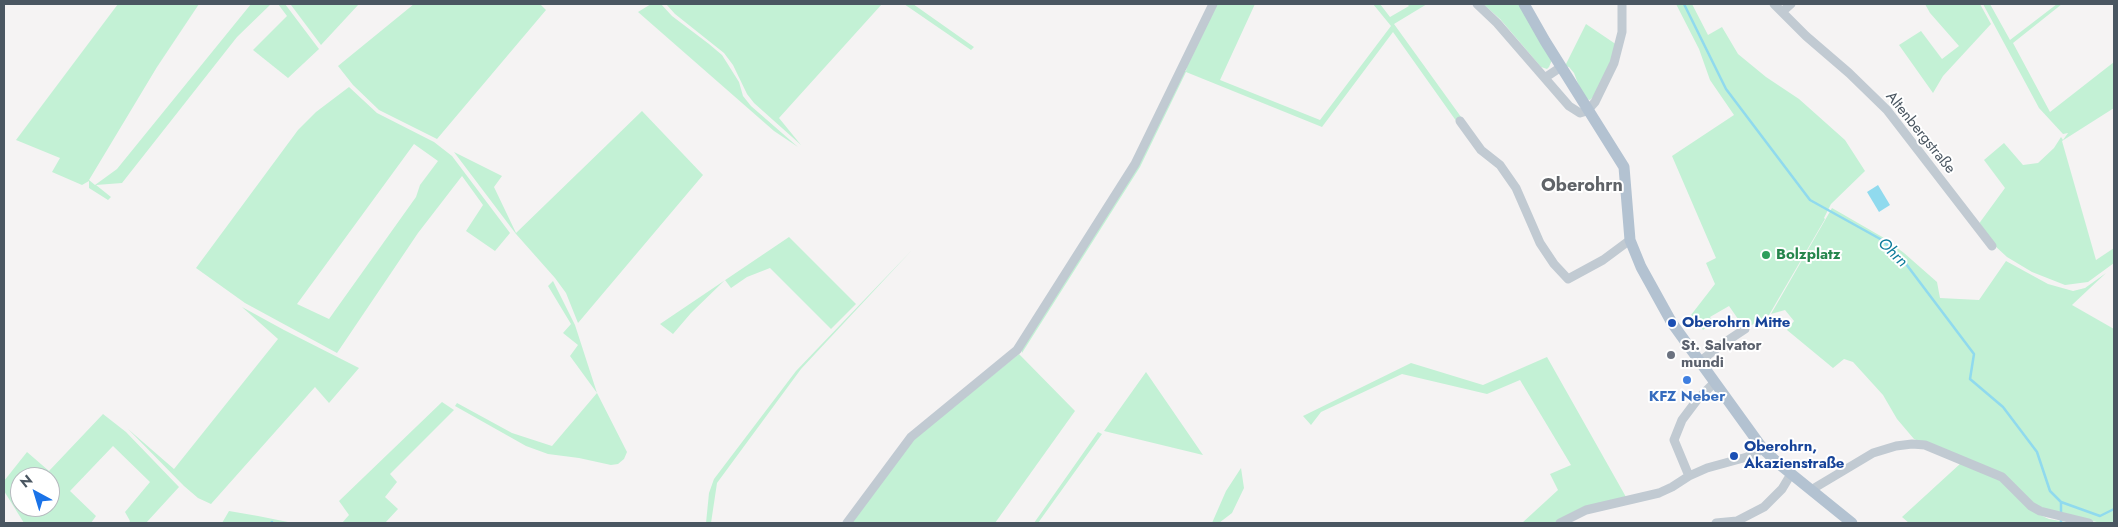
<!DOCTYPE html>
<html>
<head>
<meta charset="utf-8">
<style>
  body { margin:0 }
  #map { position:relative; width:2118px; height:527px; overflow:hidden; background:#f5f3f3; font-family:Jost,sans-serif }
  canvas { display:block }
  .frame { position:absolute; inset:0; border:5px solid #4a5661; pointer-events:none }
  .north { position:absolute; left:10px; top:467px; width:50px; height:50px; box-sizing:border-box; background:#fff; border:1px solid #b7bbc0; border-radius:50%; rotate:321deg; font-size:14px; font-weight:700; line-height:20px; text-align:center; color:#4a5661 }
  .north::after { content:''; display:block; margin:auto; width:18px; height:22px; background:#1a73e8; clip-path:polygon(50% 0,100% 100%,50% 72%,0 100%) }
</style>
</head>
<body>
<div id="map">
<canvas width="2118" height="527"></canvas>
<div class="frame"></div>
<div class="north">N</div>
</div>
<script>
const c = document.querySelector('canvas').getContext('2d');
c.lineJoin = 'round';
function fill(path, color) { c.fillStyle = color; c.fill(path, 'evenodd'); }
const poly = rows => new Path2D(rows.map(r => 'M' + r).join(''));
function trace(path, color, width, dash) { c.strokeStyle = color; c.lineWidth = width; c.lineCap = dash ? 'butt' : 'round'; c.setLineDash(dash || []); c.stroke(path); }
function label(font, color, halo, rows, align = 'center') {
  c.font = font + ' Jost,sans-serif'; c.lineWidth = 4; c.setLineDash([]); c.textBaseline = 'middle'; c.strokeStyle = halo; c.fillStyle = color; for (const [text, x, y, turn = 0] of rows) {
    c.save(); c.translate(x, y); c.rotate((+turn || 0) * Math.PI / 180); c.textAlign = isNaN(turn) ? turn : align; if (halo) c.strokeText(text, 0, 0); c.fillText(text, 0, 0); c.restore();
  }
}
const green = poly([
  [118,4,199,4,157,67,89,180,95,185,117,169,251,4,271,4,237,37,122,183,96,185,111,197,108,200,89,188,89,181,82,185,52,172,60,158,16,140],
  [278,4,285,4,319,49,288,78,253,50,287,16],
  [293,4,359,4,321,45,291,5],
  [414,4,540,4,546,10,437,139,379,110,353,85,338,66],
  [651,4,661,4,672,16,709,44,722,55,739,82,743,96,751,106,798,147,774,131,638,12],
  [666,4,882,4,779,118,801,145,754,103,747,94,733,65,724,53,675,14],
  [904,4,913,4,974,47,971,50],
  [1216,4,1255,4,1220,80,1320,120,1391,26,1373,4,1380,4,1390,17,1409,6,1407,4,1427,4,1394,24,1469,128,1464,132,1393,32,1322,127,1186,72,1140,167,1022,353,1021,347,1137,164,1183,71,1186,71,1187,64],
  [1483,4,1520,4,1552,60,1549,67,1547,69,1541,67,1500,19],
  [1676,4,1692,4,1708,35,1722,27,1738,54,1766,77,1799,99,1845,140,1865,171,1831,204,1824,218,1825,219,1769,315,1745,329,1729,306,1710,317,1713,322,1703,330,1691,315,1715,284,1706,263,1716,258,1672,156,1734,115,1710,80,1699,49],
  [1925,4,1980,4,1991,24,1943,76,1933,93,1899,45,1921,31,1942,59,1959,46,1930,13],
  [1983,4,1990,4,2010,40,2057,4,2062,4,2013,43,2050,112,2114,62,2114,108,2062,141,2096,260,2114,248,2114,263,2088,282,2065,285,2032,272,2007,257,1994,245,1978,225,2005,188,1984,160,2004,143,2023,165,2038,163,2054,148,2061,137,2063,140,2068,133,2063,134,2039,108],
  [1586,24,1617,45,1612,61,1595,95,1590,100,1585,99,1582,94,1574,73,1569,67,1565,66],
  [349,87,377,113,434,142,452,156,510,233,495,251,466,231,483,205,462,176,418,233,337,353,245,303,196,268,298,130,316,112],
  [414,144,438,161,420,185,416,197,329,319,297,304],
  [642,111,703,175,578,323,566,293,555,278,516,234,454,152,502,176,494,187,516,233],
  [1832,208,1884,238,1904,253,1937,282,1940,298,1979,300,2006,261,2048,284,2073,291,2085,288,2106,273,2072,305,2114,329,2114,523,2102,523,2052,513,2033,504,2010,481,1914,439,1897,419,1883,395,1853,362,1844,359,1833,368,1787,330,1794,321,1785,310,1771,314],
  [789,237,856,304,831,329,770,268,747,277,731,288,725,280,691,313,673,334,660,324],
  [912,250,801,369,717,483,711,523,706,523,709,493,714,479,796,371],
  [553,281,575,325,597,393,627,452,624,459,618,464,611,465,579,458,548,454,526,446,455,406,457,403,512,433,552,446,597,393,570,356,578,345,563,333,571,324,548,286],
  [242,307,284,330,359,368,329,403,315,387,211,504,198,498,184,486,128,429,174,469,278,339],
  [1019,354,1075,411,995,523,849,523,913,439],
  [1547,357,1626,497,1561,519,1555,523,1522,523,1558,490,1550,474,1571,465,1520,380,1487,394,1402,374,1321,412,1311,425,1303,416,1411,363,1483,385],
  [1146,372,1203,455,1104,431],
  [442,402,454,410,390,474,397,482,385,497,398,509,385,523,342,523,349,515,339,501],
  [103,414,126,432,179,487,146,523,129,523,130,521,125,512,150,482,113,446,70,491,96,516,91,523,24,523,4,491,4,481,27,452,49,471],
  [20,477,50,477,50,507,20,507],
  [1098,432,1102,434,1038,523,1034,523],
  [1961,463,2002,481,2038,514,2049,519,2072,523,1909,523,1902,517],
  [1241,468,1244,488,1232,513,1219,523,1212,523,1226,491],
  [229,511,258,516,293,523,222,523]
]);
const water = poly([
  [1878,185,1890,205,1879,212,1867,192]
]);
const stream = poly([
  [1684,4,1726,89,1810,200,1882,240,1900,256,1974,354,1970,379,2003,407,2037,452,2050,491,2061,502,2061,523],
  [2061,502,2100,516,2114,509],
  [271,523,272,522]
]);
const minor = poly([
  [1477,4,1497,23,1569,106,1580,113,1587,111,1595,102,1614,63,1622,32,1622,4],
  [1774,4,1806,36,1849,73,1887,110,1992,246],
  [1782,12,1791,4],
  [1546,77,1561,67],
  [1460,121,1481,150,1500,165,1516,188,1540,243,1554,264,1568,279,1603,260,1630,240],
  [1699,362,1724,343,1745,329],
  [1689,476,1674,440,1682,420,1697,400,1714,383],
  [1811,490,1873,453,1896,446,1912,444,1925,445,2002,477,2031,506,2040,511,2089,523],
  [847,523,911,437,1017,350,1135,164,1213,4],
  [1560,523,1586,510,1659,493,1672,487,1689,476,1707,468,1747,457,1763,449],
  [1716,523,1737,521,1764,507,1782,489,1791,474]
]);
const major = poly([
  [1524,4,1545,41,1624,167,1630,240,1641,267,1672,323,1763,449,1779,464,1852,523]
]);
const markers = [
  [1766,255,5,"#2e9e5b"],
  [1672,323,5,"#1a4fb4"],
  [1671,355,5,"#6b7280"],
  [1687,380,5,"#3f7fe0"],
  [1734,456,5,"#1a4fb4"]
];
const streetNames = [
  ["Altenbergstraße",1920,133,51]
];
const leisureNames = [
  ["Bolzplatz",1776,255]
];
const transitNames = [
  ["Oberohrn Mitte",1682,323],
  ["Oberohrn,",1744,447],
  ["Akazienstraße",1744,464]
];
const worshipNames = [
  ["St. Salvator",1681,346],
  ["mundi",1681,363]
];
const shopNames = [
  ["KFZ Neber",1687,397]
];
const waterNames = [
  ["Ohrn",1892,253,44]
];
const quarterNames = [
  ["Oberohrn",1582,187]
];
fill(green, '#c3f1d5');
fill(water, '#90daee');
trace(stream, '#90daee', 2.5);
trace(minor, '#c1cad2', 9);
trace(major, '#b3c2d1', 11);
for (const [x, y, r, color] of markers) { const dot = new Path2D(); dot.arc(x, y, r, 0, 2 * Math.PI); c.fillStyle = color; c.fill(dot); trace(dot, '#fff', 2); }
label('15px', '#4a5661', '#fff', streetNames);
label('bold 15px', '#27864d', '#fff', leisureNames, 'left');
label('bold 15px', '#164399', '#fff', transitNames, 'left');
label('bold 15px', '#5b616d', '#fff', worshipNames, 'left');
label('bold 15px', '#366cbe', '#fff', shopNames);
label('italic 16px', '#0c7c9b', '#fff', waterNames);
label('bold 18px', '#5f6368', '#fff', quarterNames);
</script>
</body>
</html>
